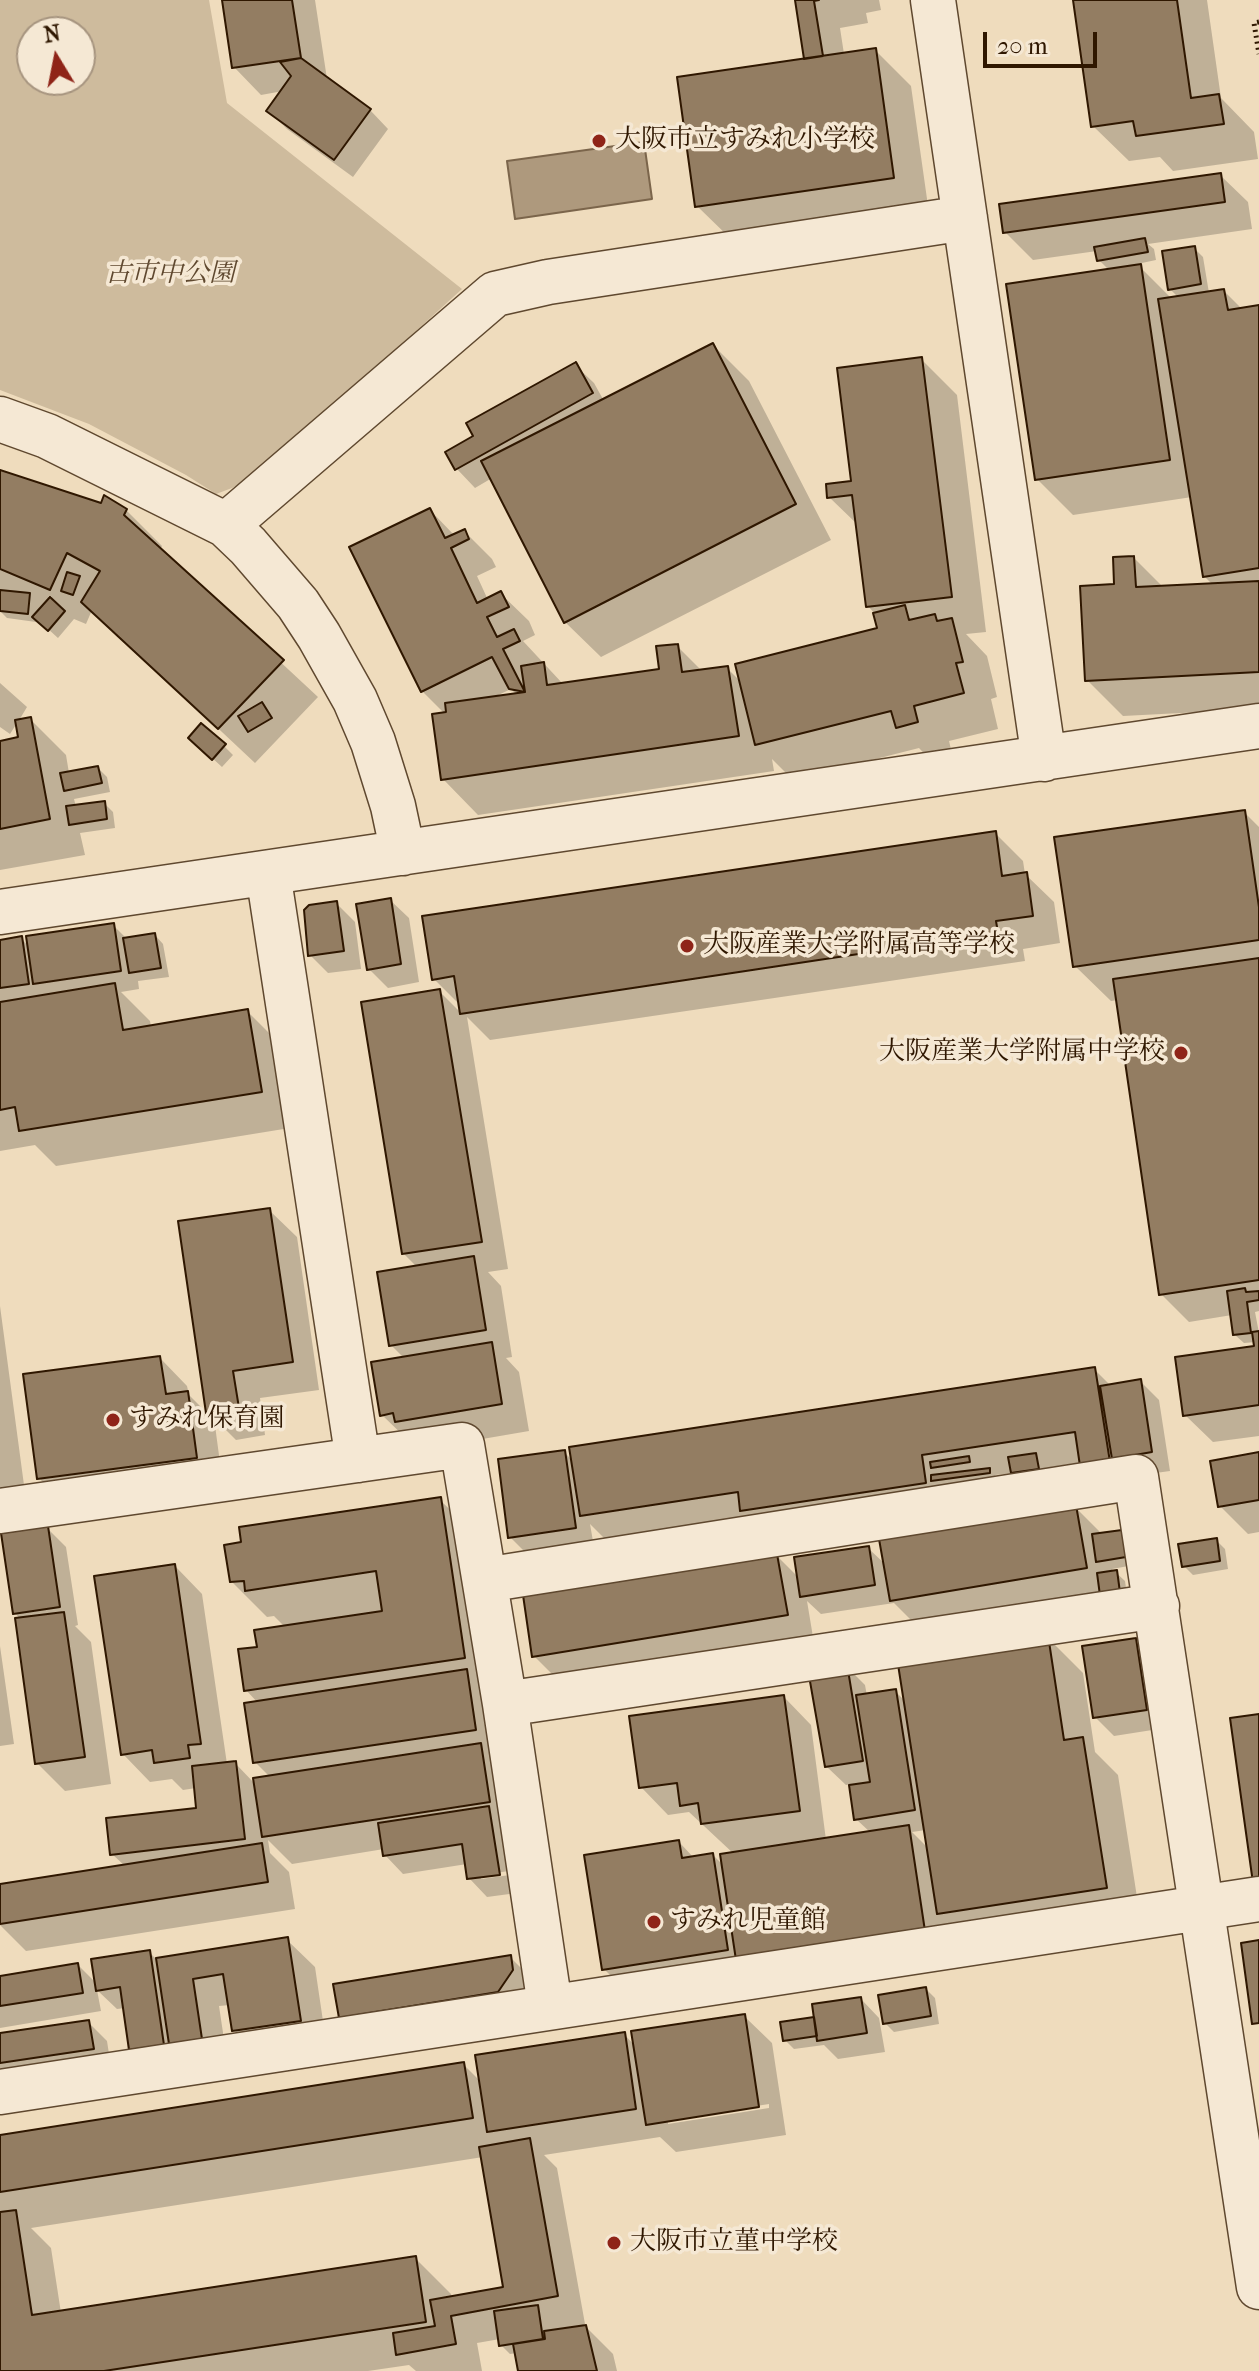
<!DOCTYPE html>
<html>
<head>
<meta charset="utf-8">
<style>
  body { margin:0 }
  #map { position:relative; width:1259px; height:2371px; overflow:hidden; background:#efdcbd; font-family:"IM FELL French Canon",serif }
  canvas { display:block }
  .north { position:absolute; left:16px; top:16px; width:80px; height:80px; box-sizing:border-box; background:#f5e8d4; border:2px solid #a6947f; border-radius:50%; rotate:350deg; font-size:22px; font-weight:700; line-height:32px; text-align:center; color:#2f1700 }
  .north::after { content:''; display:block; margin:auto; width:28px; height:36px; background:#8f2418; clip-path:polygon(50% 0,100% 100%,50% 72%,0 100%) }
  .scale { position:absolute; left:983px; top:32px; width:114px; height:36px; box-sizing:border-box; border:4px solid #2f1700; border-top:0; padding-left:10px; font-size:24px; line-height:28px; white-space:nowrap; color:#2f1700; -webkit-text-stroke:6px #f5e8d4; paint-order:stroke }
</style>
</head>
<body>
<div id="map">
<canvas width="1259" height="2371"></canvas>
<div class="north">N</div>
<div class="scale">20 m</div>
</div>
<script>
const c = document.querySelector('canvas').getContext('2d');
c.lineJoin = 'round';
function fill(path, color) { c.fillStyle = color; c.fill(path, 'evenodd'); }
const poly = rows => new Path2D(rows.map(r => 'M' + r).join(''));
function trace(path, color, width, dash) { c.strokeStyle = color; c.lineWidth = width; c.lineCap = dash ? 'butt' : 'round'; c.setLineDash(dash || []); c.stroke(path); }
function label(font, color, halo, rows, align = 'center') {
  c.font = font + ' "IM FELL French Canon","Noto Serif JP",serif'; c.lineWidth = 7; c.setLineDash([]); c.textBaseline = 'middle'; c.strokeStyle = halo; c.fillStyle = color; for (const [text, x, y, turn = 0] of rows) {
    c.save(); c.translate(x, y); c.rotate((+turn || 0) * Math.PI / 180); c.textAlign = isNaN(turn) ? turn : align; if (halo) c.strokeText(text, 0, 0); c.fillText(text, 0, 0); c.restore();
  }
}
const green = poly([
  [0,0,209,0,227,103,462,289,265,469,232,488,216,494,186,475,89,424,0,390],
  [32,32,80,32,80,80,32,80]
]);
const water = poly([
  [644,142,652,199,515,219,507,161,644,142]
]);
const shadow = poly([
  [224,0,315,0,327,79,370,110,388,129,353,177,287,129,269,111,283,91,261,95,234,67],
  [797,0,879,0,881,10,866,13,868,23,840,28,844,54,875,50,911,86,929,213,733,241,697,206,806,60],
  [1075,0,1207,0,1221,98,1254,132,1258,159,1173,171,1160,157,1129,161,1093,126],
  [1220,175,1248,202,1252,229,1148,244,1154,249,1156,260,1137,264,1172,299,1179,298,1170,289,1194,248,1203,257,1209,293,1224,291,1242,309,1259,307,1259,709,1123,716,1087,680,1116,586,1134,558,1164,588,1213,585,1204,576,1192,497,1073,515,1037,479,1110,271,1099,260,1097,251,1033,260,1005,232],
  [713,345,749,381,831,540,601,657,565,622,492,478,475,488,457,469,476,437,575,365,594,383,604,401],
  [921,359,957,395,986,632,966,634,987,656,997,697,991,699,998,729,949,741,953,758,933,763,919,748,793,780,772,759,774,771,478,815,443,779,445,714,422,691,430,510,455,536,464,531,492,559,496,567,477,576,488,600,501,594,529,621,535,635,523,641,563,684,661,670,677,646,703,672,727,668,741,682,879,630,875,614,868,606,858,525,829,497,854,483],
  [511,689,517,695,494,697],
  [0,472,102,506,126,510,162,546,160,550,318,697,255,763,92,610,86,624,74,619,58,638,37,619,36,622,7,618,0,611],
  [0,683,27,707,18,722,30,719,66,755,69,773,98,768,107,777,110,792,74,799,76,807,104,803,113,812,115,828,80,833,85,855,0,870,0,743,20,739,17,723,10,734,0,727],
  [199,746,224,746,233,755,222,767],
  [1244,812,1259,827,1259,1311,1255,1312,1259,1333,1259,1436,1213,1442,1185,1415,1257,1347,1256,1342,1244,1343,1235,1335,1232,1315,1189,1322,1161,1294,1118,1000,1111,1001,1075,966],
  [995,833,1023,861,1025,874,1054,902,1060,943,1023,949,1025,961,490,1040,467,1017,508,1269,488,1272,501,1286,512,1357,506,1358,519,1372,529,1431,424,1449,410,1442,382,1415,404,1358,391,1345,417,1267,404,1254,439,991,462,1014,461,1006,434,979],
  [390,900,409,918,419,982,388,988,369,969],
  [336,903,355,922,361,969,328,973,310,955],
  [113,925,127,939,155,935,163,944,169,977,138,981,139,989,121,992,150,1021,151,1027,247,1011,283,1047,296,1127,56,1166,35,1145,0,1151,0,942,22,939,29,947],
  [269,1210,297,1237,319,1390,260,1398,265,1435,236,1440,214,1418,223,1485,66,1506,39,1478,160,1358,187,1386,189,1395,209,1415,180,1223],
  [0,1306,28,1515,0,1519],
  [1094,1369,1111,1386,1140,1381,1159,1400,1170,1471,1134,1476,1082,1462,1045,1468,1047,1478,1021,1481,1013,1473,995,1475,998,1479,609,1543,590,1524,594,1547,529,1556,510,1537,564,1452,573,1461],
  [1259,1454,1259,1532,1248,1534,1220,1506],
  [440,1500,476,1535,517,1893,487,1897,469,1878,467,1864,403,1874,385,1855,384,1849,292,1864,268,1840,270,1853,289,1872,295,1909,26,1951,0,1925,0,1886,125,1866,112,1854,199,1809,196,1788,183,1790,172,1779,150,1782,123,1754,175,1566,202,1594,227,1764,235,1763,256,1785,271,1778,255,1762,258,1703,246,1690,259,1648,285,1627,274,1616,267,1617,232,1582],
  [509,1871,510,1875,481,1879,481,1875],
  [1075,1507,1103,1535,1121,1532,1134,1565,1112,1569,1125,1581,1129,1608,919,1628,894,1603,821,1614,807,1601,814,1643,562,1684,534,1656,777,1556,800,1579,868,1548,886,1565],
  [48,1529,66,1547,78,1625,75,1626,91,1642,111,1784,65,1791,37,1763,21,1620,15,1613],
  [1216,1540,1225,1549,1228,1569,1193,1575,1184,1566],
  [1047,1637,1083,1673,1095,1752,1118,1775,1141,1923,632,1997,604,1969,679,1842,694,1858,713,1855,724,1866,734,1854,689,1812,668,1815,641,1787,784,1697,811,1725,826,1840,871,1833,856,1819,851,1784,846,1785,827,1767,846,1666,865,1685,867,1696,895,1691,906,1702],
  [926,1830,928,1848,912,1832],
  [1135,1640,1154,1659,1165,1728,1114,1736,1095,1717],
  [0,1646,14,1744,0,1746],
  [287,1940,315,1967,327,2048,262,2058,234,2030,230,2005,219,2006,228,2066,182,2063,125,2008,117,2009,97,1990,101,2011,0,2028,0,1978,78,1965,97,1984,149,1952,157,1960],
  [510,1957,529,1976,531,1989,517,2010,340,2017],
  [926,1989,935,1998,939,2024,894,2032,885,2023],
  [861,1999,879,2018,885,2052,838,2059,824,2045,794,2049,785,2040,816,2018],
  [744,2016,772,2043,786,2135,676,2152,660,2137,544,2155,557,2168,585,2324,583,2324,613,2354,617,2371,520,2371,517,2353,510,2354,501,2345,500,2339,477,2343,482,2371,416,2371,409,2365,368,2371,0,2371,0,2137,464,2065,481,2082,624,2034,635,2046],
  [769,2104,769,2108,668,2124,668,2120],
  [483,2157,506,2288,452,2298,451,2294,415,2258,61,2313,51,2248,31,2228],
  [88,2022,107,2041,111,2067,0,2084,0,2035]
]);
const building = poly([
  [222,0,292,0,301,58,232,68,222,0],
  [795,0,819,0,814,1,823,56,804,59,795,0],
  [1073,0,1177,0,1191,98,1219,94,1224,124,1136,136,1133,121,1091,127,1073,0],
  [876,48,894,178,695,207,677,77,876,48],
  [301,58,371,109,334,160,266,111,291,76,280,62,301,58],
  [1221,173,1225,202,1003,233,999,204,1221,173],
  [1145,238,1148,252,1097,261,1094,247,1145,238],
  [1195,246,1201,284,1168,290,1162,251,1195,246],
  [1141,264,1170,460,1035,480,1006,284,1141,264],
  [1224,289,1228,310,1259,305,1259,568,1203,577,1158,299,1224,289],
  [713,343,796,504,564,623,481,461,713,343],
  [922,357,952,597,866,607,852,495,827,498,826,484,851,481,837,368,922,357],
  [576,362,593,393,455,470,445,452,473,436,466,423,576,362],
  [0,470,101,503,104,495,127,509,124,515,284,660,218,729,81,602,100,571,67,553,50,590,0,569,0,470],
  [430,508,445,538,465,529,469,539,451,548,477,603,501,591,509,607,487,617,497,637,514,629,520,641,503,649,525,692,509,689,492,657,421,692,349,547,430,508],
  [1134,556,1136,587,1259,581,1259,672,1085,681,1080,586,1114,584,1113,557,1134,556],
  [67,572,80,576,73,595,61,591,67,572],
  [0,590,30,593,28,614,0,611,0,590],
  [50,597,65,611,48,631,32,617,50,597],
  [905,605,909,620,935,614,937,621,952,618,963,662,956,663,964,693,914,706,918,722,896,728,891,711,755,745,735,664,877,628,873,613,905,605],
  [678,644,682,672,728,666,739,736,441,780,432,714,446,712,445,703,525,692,521,666,544,662,547,685,659,669,656,646,678,644],
  [262,702,272,718,248,732,238,716,262,702],
  [31,717,50,819,0,829,0,741,18,737,15,720,31,717],
  [201,723,226,744,212,760,188,738,201,723],
  [98,766,102,783,64,791,60,773,98,766],
  [105,801,107,819,69,825,66,806,105,801],
  [1245,810,1259,907,1259,940,1073,967,1054,837,1245,810],
  [996,831,1002,876,1027,872,1033,916,996,921,998,933,460,1014,454,976,432,980,422,916,996,831],
  [391,898,401,964,367,970,356,904,391,898],
  [337,901,344,951,308,956,304,910,309,905,337,901],
  [114,923,121,971,33,984,26,936,114,923],
  [155,933,161,968,129,973,123,938,155,933],
  [22,936,29,984,0,988,0,940,22,936],
  [1259,958,1259,1280,1159,1295,1113,979,1259,958],
  [115,983,123,1030,248,1009,262,1092,19,1131,15,1107,0,1110,0,1002,115,983],
  [440,989,482,1242,402,1254,361,1002,440,989],
  [270,1208,293,1362,233,1371,239,1408,206,1413,178,1221,270,1208],
  [474,1256,486,1330,389,1346,377,1272,474,1256],
  [1245,1288,1246,1292,1259,1291,1259,1300,1247,1302,1251,1333,1233,1335,1227,1291,1245,1288],
  [1259,1331,1259,1405,1183,1416,1175,1357,1254,1346,1252,1332,1259,1331],
  [492,1342,502,1404,395,1422,393,1413,380,1416,371,1362,492,1342],
  [160,1356,166,1394,188,1391,197,1458,37,1479,23,1374,160,1356],
  [1095,1367,1110,1462,1080,1466,1075,1432,922,1455,926,1483,740,1511,738,1492,580,1516,569,1447,1095,1367],
  [1141,1379,1152,1452,1112,1459,1100,1386,1141,1379],
  [565,1450,576,1528,508,1538,498,1459,565,1450],
  [1259,1452,1259,1500,1218,1507,1210,1461,1259,1452],
  [1036,1453,1039,1469,1011,1473,1008,1457,1036,1453],
  [969,1456,970,1462,931,1468,930,1462,969,1456],
  [990,1468,990,1473,931,1481,931,1475,990,1468],
  [441,1497,465,1658,244,1691,238,1649,257,1647,254,1630,382,1611,376,1571,245,1591,244,1581,230,1582,224,1545,241,1542,239,1527,441,1497],
  [1076,1505,1087,1568,890,1601,879,1539,1076,1505],
  [48,1526,60,1607,13,1614,1,1533,48,1526],
  [1122,1530,1126,1557,1096,1562,1092,1534,1122,1530],
  [1217,1538,1220,1561,1182,1567,1178,1544,1217,1538],
  [869,1546,875,1585,800,1597,794,1557,869,1546],
  [777,1554,788,1615,532,1657,523,1595,777,1554],
  [175,1564,201,1744,188,1745,190,1758,154,1763,152,1750,121,1755,94,1576,175,1564],
  [1117,1570,1121,1600,1101,1603,1097,1573,1117,1570],
  [64,1612,85,1757,35,1764,15,1618,64,1612],
  [1048,1635,1064,1740,1083,1737,1107,1888,937,1914,897,1658,1048,1635],
  [1136,1638,1147,1710,1093,1718,1082,1646,1136,1638],
  [847,1664,863,1761,825,1767,808,1670,847,1664],
  [467,1669,476,1730,253,1763,244,1703,467,1669],
  [896,1689,915,1810,854,1820,849,1785,870,1782,856,1695,896,1689],
  [784,1695,800,1811,701,1824,698,1803,680,1806,677,1783,639,1788,629,1716,784,1695],
  [1259,1714,1259,1882,1253,1883,1230,1718,1259,1714],
  [481,1743,490,1802,262,1837,253,1778,481,1743],
  [236,1761,245,1839,110,1855,106,1818,196,1808,192,1766,236,1761],
  [489,1806,500,1875,467,1879,462,1844,383,1856,378,1823,489,1806],
  [909,1825,925,1931,736,1960,720,1854,909,1825],
  [679,1840,682,1858,713,1853,728,1950,602,1970,584,1855,679,1840],
  [262,1843,268,1882,0,1924,0,1884,262,1843],
  [288,1937,301,2021,232,2031,223,1974,193,1979,202,2039,169,2044,156,1958,288,1937],
  [1259,1940,1259,2023,1252,2024,1241,1943,1259,1940],
  [150,1950,164,2045,129,2050,120,1987,96,1991,91,1959,150,1950],
  [511,1955,513,1970,498,1992,339,2018,333,1984,511,1955],
  [78,1963,83,1993,0,2006,0,1976,78,1963],
  [926,1987,931,2016,883,2024,878,1995,926,1987],
  [861,1997,867,2033,817,2041,812,2004,861,1997],
  [745,2014,759,2107,646,2125,631,2031,745,2014],
  [814,2017,817,2036,783,2041,780,2022,814,2017],
  [89,2020,94,2049,0,2063,0,2033,89,2020],
  [625,2032,636,2109,487,2132,475,2055,625,2032],
  [464,2062,473,2118,0,2192,0,2135,464,2062],
  [530,2138,558,2296,451,2316,456,2344,396,2355,393,2333,435,2326,430,2300,503,2287,479,2147,530,2138],
  [16,2210,32,2315,416,2256,426,2322,104,2371,0,2371,0,2212,16,2210],
  [538,2305,543,2339,499,2346,494,2311,538,2305],
  [586,2325,597,2371,518,2371,513,2344,545,2339,544,2331,586,2325]
]);
const path = poly([
  [1259,22,1254,23,1259,54]
]);
const minor = poly([
  [933,0,1044,759],
  [0,419,47,436,226,525,248,546,298,604,319,636,355,700,373,742,393,806,403,853],
  [226,525,495,294,548,282,965,218],
  [268,873,358,1460],
  [0,912,1259,726],
  [0,1511,462,1445,505,1704,550,2006],
  [485,1580,1136,1477,1259,2287],
  [505,1704,1157,1606],
  [0,2092,1259,1899]
]);
const markers = [
  [599,141,8,"#8f2418"],
  [687,946,8,"#8f2418"],
  [1181,1053,8,"#8f2418"],
  [113,1420,8,"#8f2418"],
  [654,1922,8,"#8f2418"],
  [614,2243,8,"#8f2418"]
];
const poiNames = [
  ["大阪市立すみれ小学校",615,141],
  ["大阪産業大学附属高等学校",703,946],
  ["大阪産業大学附属中学校",1165,1053,"right"],
  ["すみれ保育園",129,1420],
  ["すみれ児童館",670,1922],
  ["大阪市立菫中学校",630,2243]
];
const parkNames = [
  ["古市中公園",170,275]
];
fill(green, '#cebb9d');
fill(water, '#ae997d');
trace(water, '#7b654b', 2);
fill(shadow, '#0003');
fill(building, '#937d62');
trace(building, '#2f1700', 2);
trace(minor, '#5f482f', 47);
trace(path, '#2f1700', 5, [2, 4]);
trace(minor, '#f5e8d4', 44);
for (const [x, y, r, color] of markers) { const dot = new Path2D(); dot.arc(x, y, r, 0, 2 * Math.PI); c.fillStyle = color; c.fill(dot); trace(dot, '#f5e8d4', 3); }
label('26px', '#2f1700', '#f5e8d4', poiNames, 'left');
label('italic 26px', '#5f482f', '#f5e8d4', parkNames);
</script>
</body>
</html>
